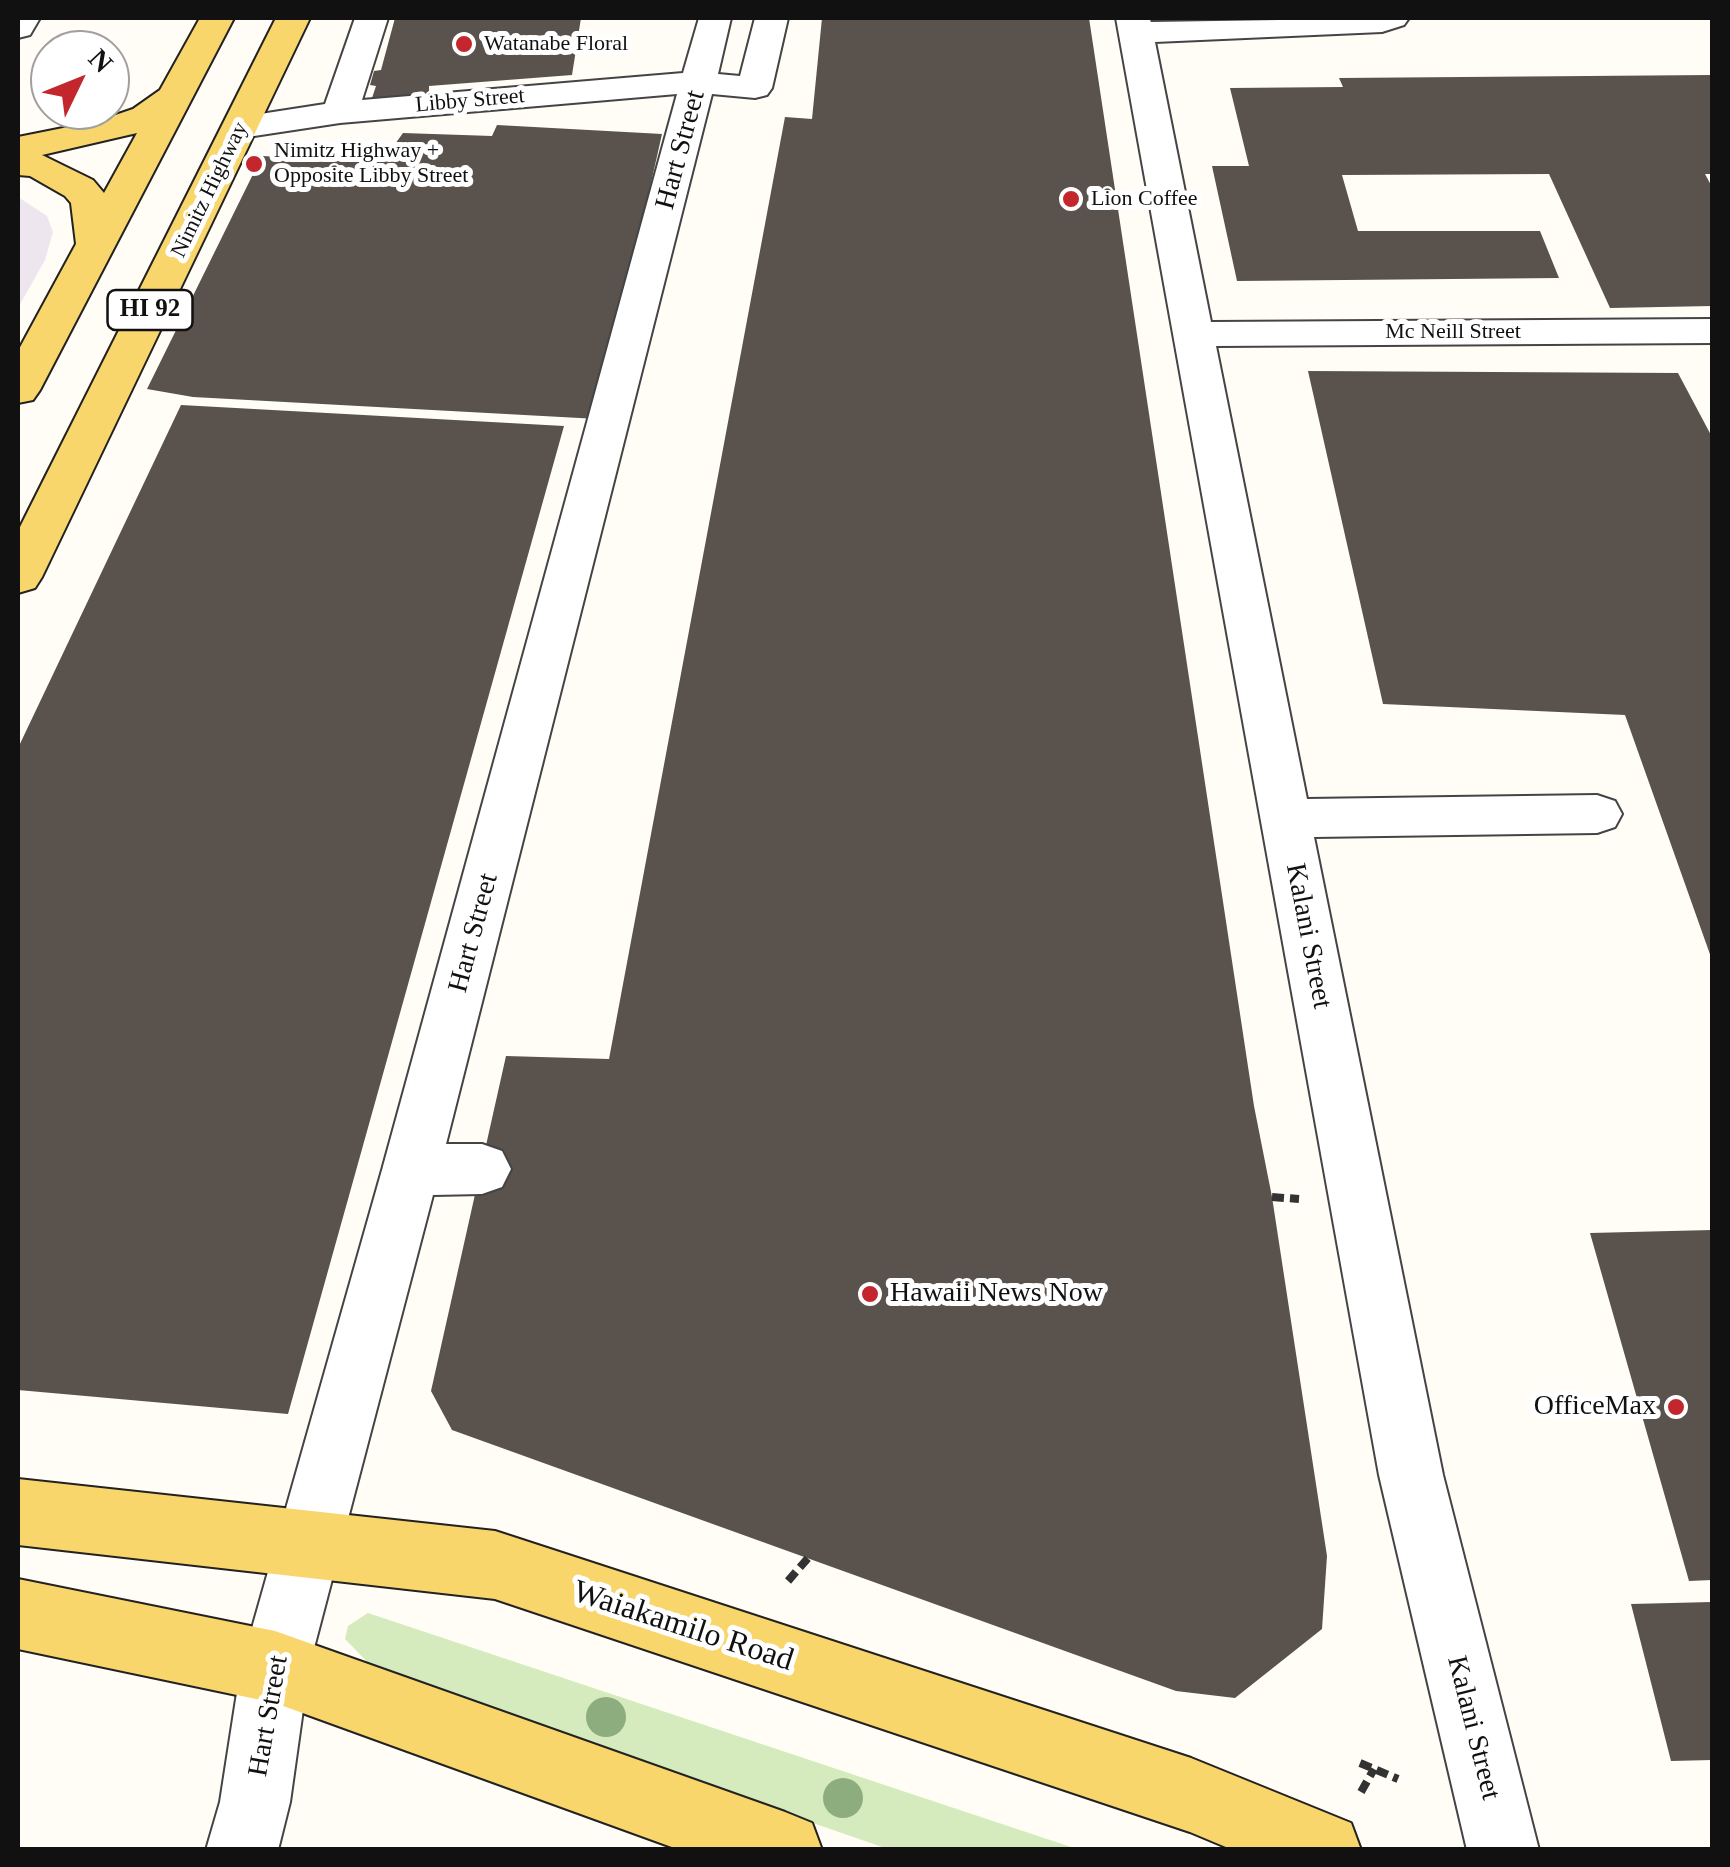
<!DOCTYPE html>
<html>
<head>
<meta charset="utf-8">
<style>
  body { margin:0 }
  #map { position:relative; width:1730px; height:1867px; overflow:hidden; background:#fffdf5; font-family:"Times New Roman",serif }
  canvas { display:block }
  .frame { position:absolute; inset:0; border:20px solid #111; pointer-events:none }
  .north { position:absolute; left:30px; top:30px; width:100px; height:100px; box-sizing:border-box; background:#fff; border:2px solid #a0a0a0; border-radius:50%; rotate:47deg; font-size:28px; font-weight:700; line-height:40px; text-align:center; color:#111 }
  .north::after { content:''; display:block; margin:auto; width:35px; height:45px; background:#c4262e; clip-path:polygon(50% 0,100% 100%,50% 72%,0 100%) }
</style>
</head>
<body>
<div id="map">
<canvas width="1730" height="1867"></canvas>
<div class="frame"></div>
<div class="north">N</div>
</div>
<script>
const c = document.querySelector('canvas').getContext('2d');
c.lineJoin = 'round';
function fill(path, color) { c.fillStyle = color; c.fill(path, 'evenodd'); }
const poly = rows => new Path2D(rows.map(r => 'M' + r).join(''));
function trace(path, color, width, dash) { c.strokeStyle = color; c.lineWidth = width; c.lineCap = dash ? 'butt' : 'round'; c.setLineDash(dash || []); c.stroke(path); }
function label(font, color, halo, rows, align = 'center') {
  c.font = font + ' "Times New Roman",serif'; c.lineWidth = 10; c.setLineDash([]); c.textBaseline = 'middle'; c.strokeStyle = halo; c.fillStyle = color; for (const [text, x, y, turn = 0] of rows) {
    c.save(); c.translate(x, y); c.rotate((+turn || 0) * Math.PI / 180); c.textAlign = isNaN(turn) ? turn : align; if (halo) c.strokeText(text, 0, 0); c.fillText(text, 0, 0); c.restore();
  }
}
const industrial = poly([
  [18,197,47,216,53,232,45,260,18,308]
]);
const green = poly([
  [368,1613,1077,1849,888,1849,377,1672,345,1639,348,1626]
]);
const building = poly([
  [395,18,581,18,572,75,429,86,429,94,371,101,376,86,370,85,374,71,381,70],
  [822,18,1089,18,1254,1106,1272,1197,1327,1556,1322,1629,1235,1698,1176,1691,452,1430,431,1391,506,1056,609,1059,785,117,812,119],
  [1712,75,1712,174,1705,174,1712,187,1712,306,1610,308,1549,174,1342,175,1358,231,1540,231,1559,278,1237,281,1212,166,1249,166,1230,88,1343,87,1339,78],
  [497,125,662,134,598,419,193,397,147,389,262,156,382,162,403,133,492,136],
  [1308,371,1678,373,1712,437,1712,960,1625,715,1383,704],
  [181,405,564,426,288,1414,18,1390,18,748],
  [1712,1230,1712,1580,1689,1581,1590,1233],
  [1712,1602,1712,1760,1671,1761,1631,1604]
]);
const path = poly([
  [1272,1197,1299,1199],
  [788,1581,809,1557],
  [1360,1763,1398,1779],
  [1361,1792,1374,1769]
]);
const minor = poly([
  [18,18,40,18,30,35,18,38,18,18],
  [355,18,388,18,362,100,683,73,699,18,731,18,718,74,740,76,755,18,788,18,772,88,767,95,755,98,712,94,446,1144,482,1144,502,1151,511,1169,502,1187,482,1194,433,1195,309,1667,290,1802,278,1850,206,1850,220,1802,241,1667,382,1170,677,94,340,123,241,138,228,135,223,127,228,119,325,104,355,18],
  [1116,18,1149,18,1151,22,1409,18,1404,25,1382,32,1155,42,1211,322,1712,319,1712,343,1216,346,1307,799,1597,795,1615,801,1622,814,1615,827,1597,833,1314,837,1443,1475,1539,1850,1467,1850,1379,1475,1116,18]
]);
const major = poly([
  [200,18,234,18,40,390,33,400,18,403,18,351,76,244,71,203,65,196,30,176,18,175,18,137,98,121,133,109,160,90,200,18],
  [137,133,104,193,93,180,42,155,137,133],
  [276,18,310,18,42,577,35,588,18,593,18,531,276,18],
  [18,1479,495,1531,1191,1758,1351,1823,1361,1850,1233,1850,1190,1832,495,1599,18,1545,18,1479],
  [18,1579,275,1631,785,1812,812,1823,822,1850,680,1850,275,1703,18,1649,18,1579]
]);
const trees = [
  [606,1717],
  [843,1798]
];
const markers = [
  [464,44,10,"#c4262e"],
  [254,164,10,"#c4262e"],
  [1071,199,10,"#c4262e"],
  [870,1294,10,"#c4262e"],
  [1676,1407,10,"#c4262e"]
];
const farPoinames = [
  ["Watanabe Floral",484,44],
  ["Nimitz Highway +",274,151],
  ["Opposite Libby Street",274,176],
  ["Lion Coffee",1091,199]
];
const farStreetnames = [
  ["Libby Street",470,101,-5],
  ["Nimitz Highway",210,190,-64],
  ["Mc Neill Street",1453,332]
];
const shields = [
  [150,310,85]
];
const shieldNames = [
  ["HI 92",150,310]
];
const streetNames = [
  ["Hart Street",681,150,-75],
  ["Hart Street",474,933,-75],
  ["Kalani Street",1308,936,79],
  ["Hart Street",269,1716,-80],
  ["Kalani Street",1473,1728,76]
];
const poiNames = [
  ["Hawaii News Now",890,1294],
  ["OfficeMax",1656,1407,"right"]
];
const nearStreetnames = [
  ["Waiakamilo Road",683,1627,18]
];
fill(industrial, '#eee6ef');
fill(green, '#d5ebbd');
fill(building, '#5a524d');
trace(minor, '#444', 4);
trace(major, '#222', 4);
trace(path, '#333', 8, [12, 6]);
fill(minor, '#fff');
fill(major, '#f9d66b');
c.fillStyle = '#8dad7f';
for (const [x, y] of trees) { c.beginPath(); c.arc(x, y, 20, 0, 2 * Math.PI); c.fill(); }
for (const [x, y, r, color] of markers) { const dot = new Path2D(); dot.arc(x, y, r, 0, 2 * Math.PI); c.fillStyle = color; c.fill(dot); trace(dot, '#fff', 4); }
label('22px', '#111', '#fff', farPoinames, 'left');
label('22px', '#111', '#fff', farStreetnames);
for (const [x, y, w] of shields) { const box = new Path2D(); box.roundRect(x - w / 2, y - 20, w, 40, 8); c.fillStyle = '#fff'; c.fill(box); trace(box, '#111', 2.5); }
label('bold 25px', '#111', null, shieldNames);
label('28px', '#111', '#fff', streetNames);
label('28px', '#111', '#fff', poiNames, 'left');
label('32px', '#111', '#fff', nearStreetnames);
</script>
</body>
</html>
